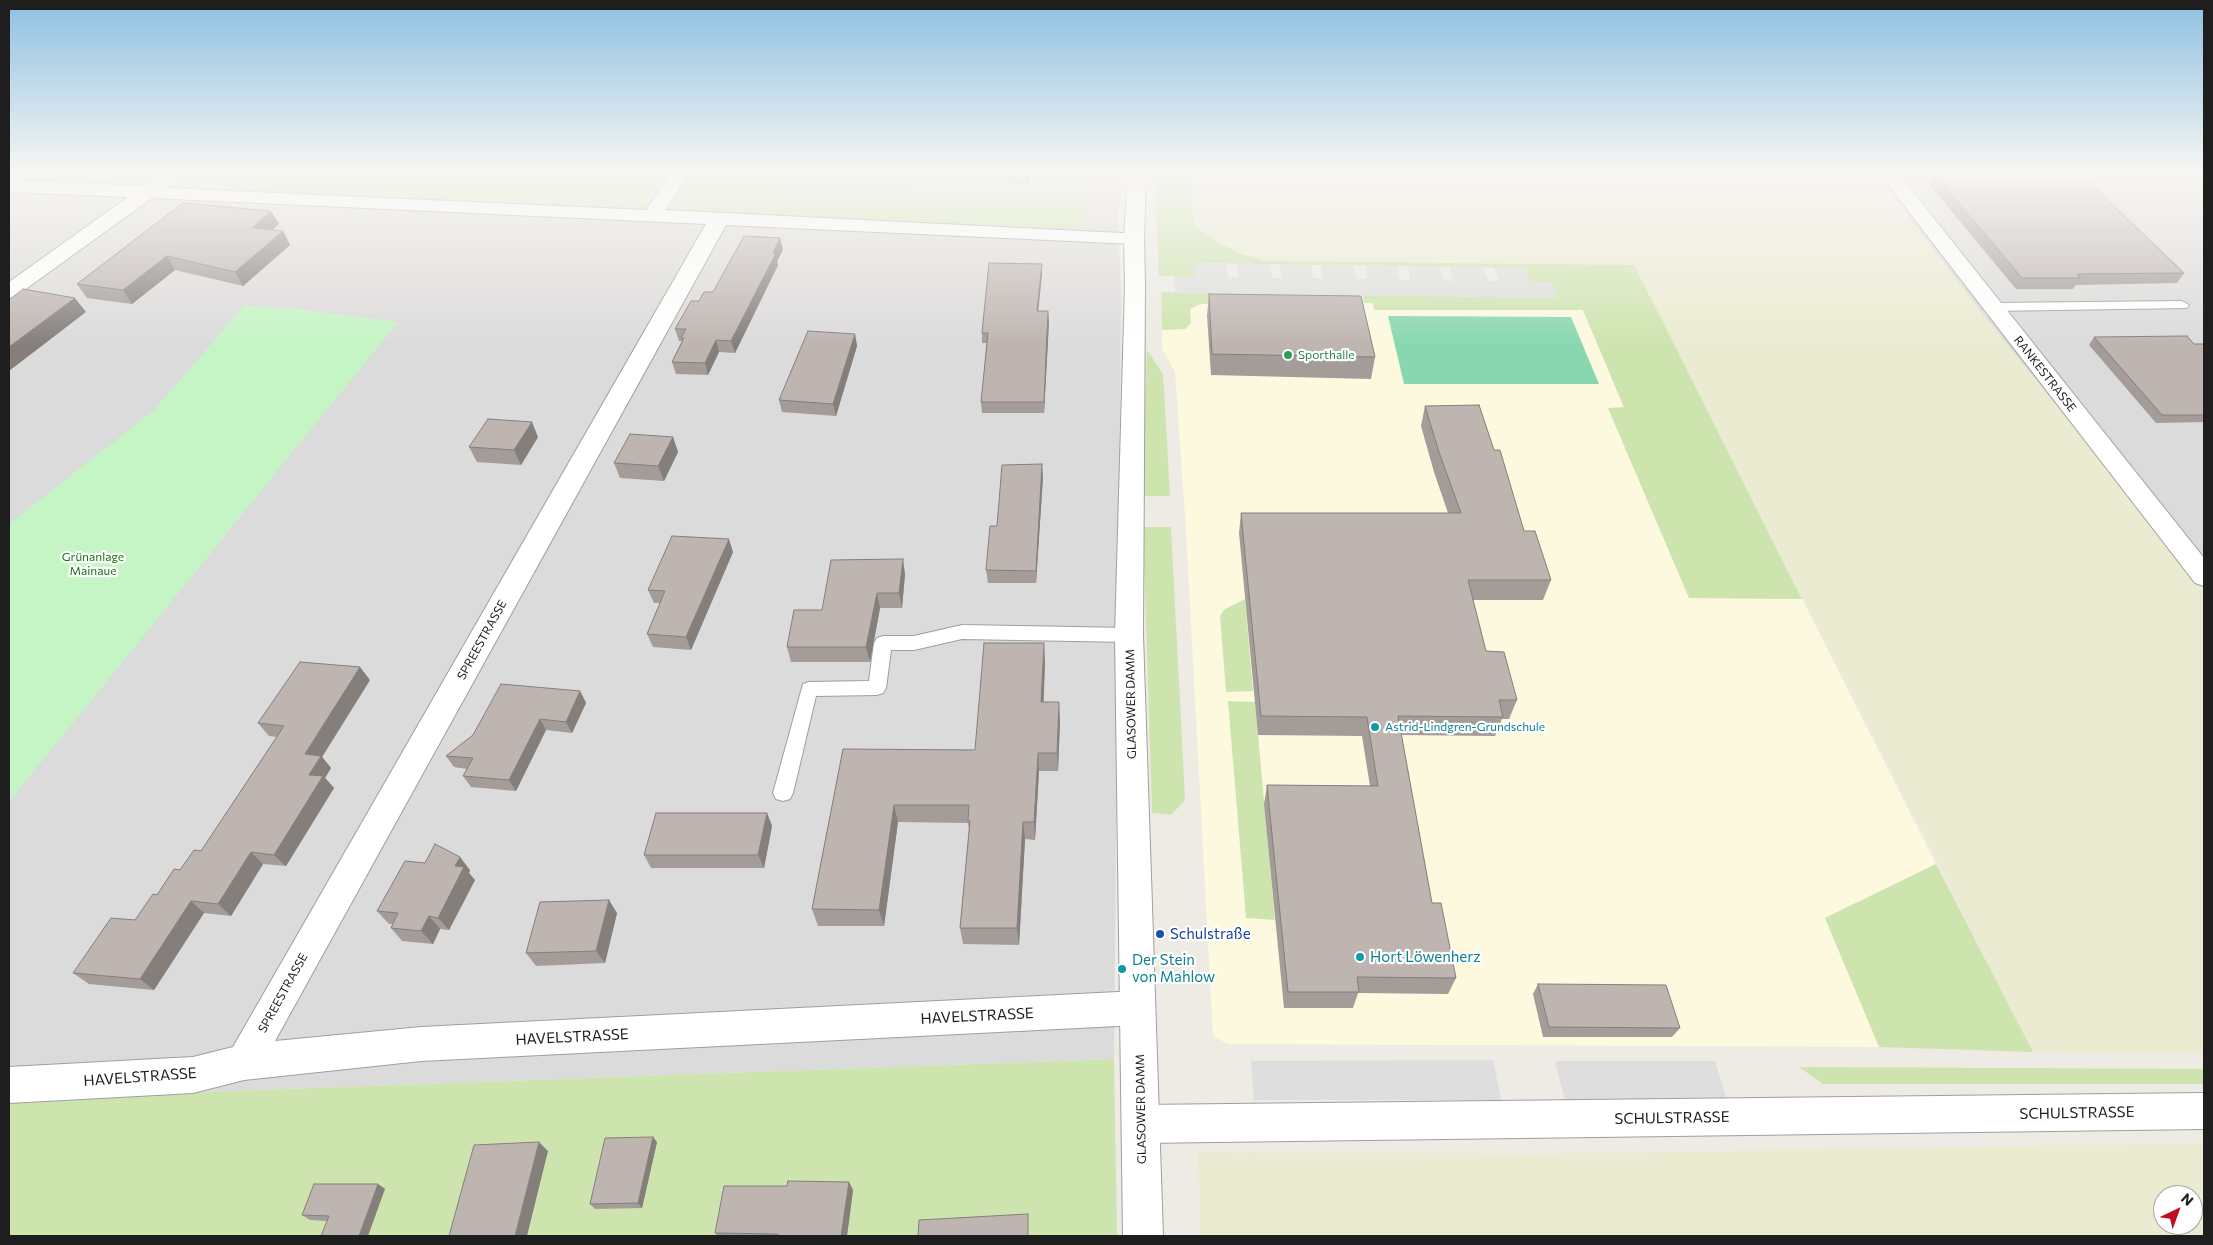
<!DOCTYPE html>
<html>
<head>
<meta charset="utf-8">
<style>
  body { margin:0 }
  #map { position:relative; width:2213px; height:1245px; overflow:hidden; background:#eeeae4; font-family:Commissioner,sans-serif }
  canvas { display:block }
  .frame { position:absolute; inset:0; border:10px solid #1e1e1e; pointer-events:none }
  .north { position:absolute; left:2153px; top:1185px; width:50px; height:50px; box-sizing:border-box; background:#fff; border:1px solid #a5a5a5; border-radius:50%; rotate:42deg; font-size:14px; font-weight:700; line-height:20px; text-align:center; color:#1e1e1e }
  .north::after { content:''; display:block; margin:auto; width:18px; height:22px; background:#bc0f21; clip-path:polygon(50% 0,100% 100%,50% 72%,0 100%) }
</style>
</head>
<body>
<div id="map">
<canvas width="2213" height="1245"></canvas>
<div class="frame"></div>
<div class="north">N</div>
</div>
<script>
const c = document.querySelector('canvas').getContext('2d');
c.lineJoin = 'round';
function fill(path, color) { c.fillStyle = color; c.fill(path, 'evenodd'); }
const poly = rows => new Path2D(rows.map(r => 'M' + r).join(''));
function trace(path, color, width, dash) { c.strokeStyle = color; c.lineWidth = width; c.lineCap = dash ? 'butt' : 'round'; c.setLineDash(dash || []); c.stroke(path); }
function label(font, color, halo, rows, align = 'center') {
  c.font = font + ' Commissioner,sans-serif'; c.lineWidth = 4.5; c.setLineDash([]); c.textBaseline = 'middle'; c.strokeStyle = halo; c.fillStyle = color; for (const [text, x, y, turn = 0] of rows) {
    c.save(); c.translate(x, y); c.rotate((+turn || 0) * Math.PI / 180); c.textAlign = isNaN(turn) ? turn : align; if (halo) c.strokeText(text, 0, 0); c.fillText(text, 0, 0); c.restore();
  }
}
const residential = poly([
  [9,172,1123,172,1118,215,1121,299,1114,1059,9,1099],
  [1874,172,2204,172,2204,589,1981,312]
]);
const education = poly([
  [1162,298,1373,303,1375,310,1583,310,1624,408,1608,408,1689,598,1802,599,1936,864,1825,918,1879,1047,1228,1044,1213,1036,1186,531,1175,372,1162,349]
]);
const farmland = poly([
  [1194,172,1874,172,1981,312,2204,589,2204,1054,2033,1052,1634,265,1266,261,1241,254,1218,242,1196,227,1191,214],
  [2204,1143,2204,1236,1200,1236,1198,1152,1535,1154],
  [2163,1195,2193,1195,2193,1225,2163,1225]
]);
const grass = poly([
  [9,172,633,172,1086,192,1083,229,9,180],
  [1156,172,1194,172,1191,214,1196,227,1218,242,1241,254,1266,261,1634,265,1802,599,1689,598,1608,408,1624,407,1583,310,1374,310,1373,303,1364,303,1363,295,1558,298,1529,281,1524,268,1195,263,1195,277,1159,276,1155,188],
  [1161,292,1353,295,1357,318,1236,305,1201,304,1190,309,1191,323,1185,329,1162,330],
  [1147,350,1163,374,1170,496,1142,496],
  [1143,527,1171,527,1185,800,1171,815,1152,813],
  [1245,599,1253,691,1226,692,1220,616,1225,609],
  [1228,701,1255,702,1275,920,1246,918],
  [1936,864,2033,1052,1879,1047,1825,918],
  [1114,1059,1117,1236,9,1236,9,1099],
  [1799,1067,2204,1069,2204,1084,1823,1084]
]);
const park = poly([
  [244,306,289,308,398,322,9,802,9,524,153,411]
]);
const pitch = poly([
  [1388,316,1571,317,1599,384,1404,384]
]);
const parking = poly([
  [1195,263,1226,264,1228,277,1238,277,1237,264,1270,264,1272,278,1282,278,1280,264,1311,265,1313,278,1323,279,1321,265,1354,266,1357,279,1367,279,1365,266,1397,266,1400,280,1410,280,1408,266,1440,267,1444,280,1453,281,1450,267,1483,267,1488,281,1498,281,1494,268,1525,268,1529,281,1552,282,1558,298,1175,293,1174,277,1195,277],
  [1493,1060,1501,1100,1254,1100,1251,1061],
  [1555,1061,1715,1061,1727,1100,1565,1100]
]);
const service = poly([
  [2182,301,2189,305,2187,308,1992,311,1985,307,1992,303,2182,301],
  [962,625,1129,628,1135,630,1138,635,1135,640,1129,642,962,639,914,650,891,650,886,688,883,693,877,695,816,696,793,793,790,799,783,801,776,799,773,793,803,684,809,682,869,681,874,643,877,638,883,636,914,636,962,625]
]);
const minor = poly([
  [164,172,185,172,167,188,646,210,672,172,690,172,665,210,1141,234,1144,238,1141,242,1134,244,726,225,275,1041,421,1027,1138,991,1150,996,1155,1008,1150,1020,1138,1025,421,1061,244,1080,193,1093,9,1103,9,1067,193,1057,233,1047,706,224,152,198,16,296,9,298,9,282,128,197,9,192,9,180,143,186,164,172],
  [1878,172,1897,172,2204,558,2204,586,2195,583,1878,172],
  [2204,1093,2204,1129,1141,1143,1128,1137,1122,1124,1128,1111,1141,1105,2204,1093]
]);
const tertiary = poly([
  [1128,172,1146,172,1144,238,1145,284,1143,635,1163,1236,1123,1236,1115,635,1125,284,1124,238,1128,172]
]);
const wall = poly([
  [993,172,1032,172,1028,184,994,181],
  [1978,172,2101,172,2079,173,2184,273,2177,283,2076,285,2073,289,2016,289,1929,184,1934,174,1980,174],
  [271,211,279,224,272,230,283,231,290,245,243,286,175,270,132,304,87,298,77,284],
  [783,250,777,261,778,265,735,353,719,352,708,375,676,374,672,362,682,341,679,341,675,329,699,301],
  [1042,264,1042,274,1038,311,1049,321,1044,413,982,413,981,402,987,343,982,343,982,333],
  [1209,294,1375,357,1371,379,1211,375,1207,316],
  [855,334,857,346,836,416,782,412,779,400],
  [2094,337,2194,344,2204,344,2204,422,2156,423,2089,345],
  [1425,406,1494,450,1524,531,1551,580,1543,600,1473,600,1486,651,1517,700,1509,719,1502,719,1495,736,1401,735,1432,903,1456,978,1448,994,1358,993,1353,1008,1284,1008,1264,804,1267,785,1370,786,1362,736,1258,735,1239,533,1241,513,1448,513,1434,472,1421,426],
  [538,437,521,465,477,462,469,447],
  [673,437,678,452,664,481,620,478,614,463],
  [1043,477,1036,583,988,583,986,570,997,526],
  [733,552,691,650,653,647,647,634,660,603,654,603,648,590],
  [905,574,902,608,880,608,870,662,791,662,787,647,822,610],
  [1045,662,1043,702,1060,721,1058,771,1039,771,1035,840,1025,839,1019,945,963,944,960,928,969,829,968,823,898,822,884,926,818,926,812,909,843,749,975,750],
  [370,680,322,757,331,768,325,778,334,788,286,866,263,864,231,916,204,913,154,990,89,984,73,973,135,920,180,870,201,851,277,737,269,736,258,723],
  [580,691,586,703,572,733,546,730,516,791,471,787,463,776,467,769,454,767,446,756],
  [767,813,772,826,764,868,651,868,644,855],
  [470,870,469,873,475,880,449,930,440,929,433,944,402,941,391,928,392,924,389,924,377,911],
  [617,913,605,963,536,966,526,953],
  [1538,984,1680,1028,1672,1037,1543,1037,1533,994],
  [657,1142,642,1208,595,1209,590,1204],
  [849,1182,853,1190,847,1236,718,1236,715,1233,787,1186],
  [378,1184,385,1189,327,1221,310,1220,302,1215]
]);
const shadedWall = poly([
  [1027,172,1032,172,1028,184],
  [271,211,279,224,260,241,252,228],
  [283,231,290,245,243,286,235,272],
  [780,238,783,250,777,261,778,265,735,353,731,341],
  [167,256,175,270,132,304,123,290],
  [1042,264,1042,274,1037,321,1037,311],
  [75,298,86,312,9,371,9,347],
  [1048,311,1049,321,1044,413,1044,402],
  [855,334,857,346,836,416,833,404],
  [716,340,719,352,708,375,705,363],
  [532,422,538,437,521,465,514,450],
  [673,437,678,452,664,481,658,466],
  [1042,464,1043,477,1036,583,1036,571],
  [729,539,733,552,691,650,686,637],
  [903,559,905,574,902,608,899,593],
  [877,593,880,608,870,662,866,647],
  [1044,643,1045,662,1043,721,1041,702],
  [360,667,370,680,322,757,331,768,325,778,334,788,286,866,274,855,309,775,305,754],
  [580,691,586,703,572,733,566,722],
  [1059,702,1060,721,1058,771,1057,753],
  [540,719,546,730,516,791,509,780],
  [1038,753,1039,771,1035,840,1034,822],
  [894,805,898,822,884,926,879,910],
  [767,813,772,826,764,868,758,855],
  [1023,822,1025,839,1019,945,1017,928],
  [251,852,263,864,231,916,218,904],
  [460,857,470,870,469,873,475,880,449,930,438,918,455,866],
  [609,900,617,913,605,963,596,951],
  [191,901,204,913,154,990,140,979],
  [429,916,440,929,433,944,421,931],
  [653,1137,657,1142,642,1208,638,1203],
  [539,1142,548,1151,527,1236,515,1236],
  [849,1182,853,1190,847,1236,841,1236],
  [378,1184,385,1189,368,1236,359,1236]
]);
const building = poly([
  [1993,172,2078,172,2184,273,2077,274,2080,278,2022,278,1934,174,1995,174,1993,172],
  [183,203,271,211,252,228,283,231,235,272,167,256,123,290,77,284,183,203],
  [744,236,780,238,773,253,776,253,731,341,716,340,705,363,672,362,684,338,681,338,686,329,675,329,691,301,699,301,704,292,713,292,744,236],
  [989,263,1042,264,1037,311,1048,311,1044,402,981,402,988,333,982,333,989,263],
  [23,289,75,298,9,347,9,300,23,289],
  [1209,294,1361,296,1375,357,1212,354,1209,294],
  [808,331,855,334,833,404,779,400,808,331],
  [2187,336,2194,344,2204,344,2204,415,2162,415,2094,337,2187,336],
  [1479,405,1494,450,1500,450,1524,531,1535,531,1551,580,1468,580,1486,651,1504,652,1517,700,1499,700,1503,717,1398,716,1432,903,1441,903,1456,978,1357,977,1359,992,1288,992,1267,785,1378,786,1367,717,1261,716,1241,513,1461,513,1439,452,1425,406,1479,405],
  [488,419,532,422,514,450,469,447,488,419],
  [630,434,673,437,658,466,614,463,630,434],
  [1042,464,1036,571,986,570,990,526,997,526,1002,465,1042,464],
  [672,536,729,539,686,637,647,634,665,591,648,590,672,536],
  [903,559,899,593,877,593,866,647,787,647,794,610,822,610,831,560,903,559],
  [984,643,1044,643,1041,702,1059,702,1057,753,1038,753,1034,822,1023,822,1017,928,960,928,970,821,968,821,969,805,894,805,879,910,812,909,843,749,975,750,984,643],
  [300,662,360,667,305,754,321,756,309,775,323,776,274,855,251,852,218,904,191,901,140,979,73,973,111,918,135,920,153,894,157,895,174,869,180,870,194,850,201,851,284,726,258,723,300,662],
  [501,684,580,691,566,722,540,719,509,780,463,776,473,758,446,756,473,735,501,684],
  [656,813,767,813,758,855,644,855,656,813],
  [435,844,460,857,455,866,464,867,438,918,429,916,421,931,391,928,398,913,377,911,405,861,425,863,435,844],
  [609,900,596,951,526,953,540,902,609,900],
  [1538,984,1666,985,1680,1028,1549,1027,1538,984],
  [653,1137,638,1203,590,1204,605,1138,653,1137],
  [539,1142,515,1236,449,1236,474,1145,539,1142],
  [788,1181,849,1182,841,1236,778,1236,778,1234,715,1233,724,1186,787,1186,788,1181],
  [314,1184,378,1184,359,1236,321,1236,329,1216,302,1215,314,1184],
  [1028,1214,1028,1236,918,1236,919,1220,1028,1214]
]);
const markers = [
  [1288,355,5,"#2e9e5b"],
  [1375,727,5,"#0f9aa8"],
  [1160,934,5,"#1a4fb4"],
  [1360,957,5,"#0f9aa8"],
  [1122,969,5,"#0f9aa8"]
];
const leisureNames = [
  ["Sporthalle",1298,355]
];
const streetNames = [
  ["RANKESTRASSE",2045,374,52],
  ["SPREESTRASSE",482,640,-61],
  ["GLASOWER DAMM",1131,704,-91],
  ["SPREESTRASSE",283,993,-61],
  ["GLASOWER DAMM",1141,1109,-91]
];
const parkNames = [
  ["Grünanlage",93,557],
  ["Mainaue",93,571]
];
const cultureNames = [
  ["Astrid-Lindgren-Grundschule",1385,727]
];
const nearTransitnames = [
  ["Schulstraße",1170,934]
];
const nearCulturenames = [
  ["Hort Löwenherz",1370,957],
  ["Der Stein",1132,960],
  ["von Mahlow",1132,977]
];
const nearStreetnames = [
  ["HAVELSTRASSE",977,1016,-3],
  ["HAVELSTRASSE",572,1037,-3],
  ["HAVELSTRASSE",140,1077,-4],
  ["SCHULSTRASSE",2077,1113,-1],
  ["SCHULSTRASSE",1672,1118,-1]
];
fill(residential, '#dcdbdb');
fill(education, '#fcf9df');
fill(farmland, '#ebebd1');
fill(grass, '#cee4ae');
fill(park, '#c5f5c4');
fill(pitch, '#88d7b0');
fill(parking, '#dedede');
trace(service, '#9f9f9f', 2);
trace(minor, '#9f9f9f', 2);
trace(tertiary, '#9f9f9f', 2);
fill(service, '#fff');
fill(minor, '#fff');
fill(tertiary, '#fff');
fill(wall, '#a39c98');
fill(shadedWall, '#857f7c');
fill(building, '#beb5b1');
trace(building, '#857f7c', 1);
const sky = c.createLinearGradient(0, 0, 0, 346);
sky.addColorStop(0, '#8ec0e2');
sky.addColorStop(0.5, '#f7f6f3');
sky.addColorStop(1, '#f7f6f300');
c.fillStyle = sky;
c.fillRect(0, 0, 2213, 346);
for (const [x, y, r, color] of markers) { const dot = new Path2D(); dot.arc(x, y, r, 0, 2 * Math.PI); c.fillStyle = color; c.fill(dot); trace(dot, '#fff', 2); }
label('12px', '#27864d', '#fff', leisureNames, 'left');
label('12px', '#1e1e1e', '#fff', streetNames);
label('12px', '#167414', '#fff', parkNames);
label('12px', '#0d838f', '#fff', cultureNames, 'left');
label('15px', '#164399', '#fff', nearTransitnames, 'left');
label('15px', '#0d838f', '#fff', nearCulturenames, 'left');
label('15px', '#1e1e1e', '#fff', nearStreetnames);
</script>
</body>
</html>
